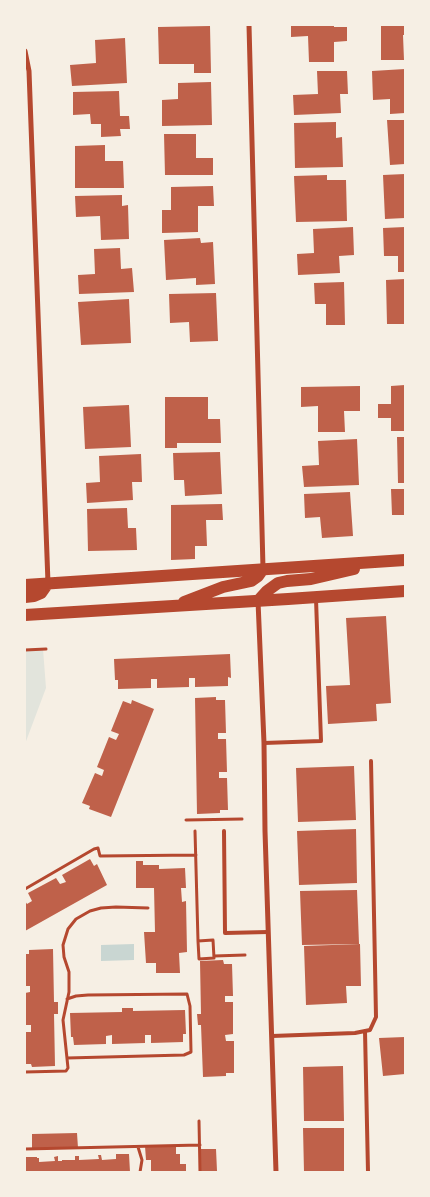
<!DOCTYPE html>
<html>
<head>
<meta charset="utf-8">
<style>
  body { margin:0 }
  #map { position:relative; width:430px; height:1197px; overflow:hidden; background:#f6efe4; font-family:Inter,sans-serif }
  canvas { display:block }
  .frame { position:absolute; inset:0; border:26px solid #f6efe4; pointer-events:none }
</style>
</head>
<body>
<div id="map">
<canvas width="430" height="1197"></canvas>
<div class="frame"></div>
</div>
<script>
const c = document.querySelector('canvas').getContext('2d');
c.lineJoin = 'round';
function fill(path, color) { c.fillStyle = color; c.fill(path, 'evenodd'); }
const poly = rows => new Path2D(rows.map(r => 'M' + r).join(''));
function trace(path, color, width, dash) { c.strokeStyle = color; c.lineWidth = width; c.lineCap = dash ? 'butt' : 'round'; c.setLineDash(dash || []); c.stroke(path); }
const green = poly([
  [43,649,46,688,25,744,25,651]
]);
const water = poly([
  [134,944,134,960,101,961,101,945]
]);
const building = poly([
  [291,25,334,25,334,27,347,27,347,41,334,42,334,62,309,62,308,36,291,37],
  [381,25,405,25,405,35,403,35,404,60,381,60],
  [210,26,211,73,194,73,194,64,159,64,158,27],
  [125,38,127,83,72,86,70,65,96,63,95,40],
  [405,69,405,113,390,114,390,99,373,100,372,71],
  [317,71,347,71,348,94,340,94,341,113,294,115,293,95,318,94],
  [211,82,212,125,162,126,162,100,178,99,178,83],
  [119,91,120,116,129,116,130,129,120,129,121,136,101,137,101,124,91,124,90,114,73,115,73,92],
  [387,120,405,120,405,164,390,165],
  [336,122,336,138,342,137,343,167,295,168,294,123],
  [164,134,196,134,196,158,213,158,213,175,165,175],
  [105,145,105,161,123,161,124,188,75,188,75,146],
  [405,174,405,218,385,219,383,175],
  [327,175,327,180,346,180,347,221,296,222,294,176],
  [213,186,214,206,198,206,198,232,162,233,162,210,171,210,171,187],
  [122,195,122,206,128,205,129,239,101,240,100,216,76,217,75,196],
  [353,227,354,255,339,256,340,273,298,275,297,254,314,253,313,229],
  [405,227,405,272,398,272,398,256,384,256,383,228],
  [200,238,201,243,213,242,215,284,196,285,196,278,166,280,164,240],
  [120,248,121,269,132,268,134,292,79,294,78,275,95,274,94,249],
  [405,279,405,324,387,324,386,280],
  [344,282,345,325,326,325,326,304,315,304,314,283],
  [216,293,218,341,190,342,189,322,170,323,169,294],
  [129,299,131,343,81,345,78,302],
  [405,385,405,431,391,431,391,418,378,418,378,404,391,404,391,386],
  [360,386,360,411,344,411,345,432,318,432,318,406,301,407,301,387],
  [165,397,208,397,208,419,220,419,221,443,177,443,177,448,165,448],
  [129,405,131,447,85,449,83,407],
  [397,437,405,437,405,483,398,483],
  [357,439,359,485,304,487,302,466,319,465,318,441],
  [220,452,222,494,185,496,184,480,174,480,173,453],
  [141,454,142,482,132,482,133,500,87,503,86,483,100,482,99,456],
  [391,489,405,489,405,515,392,515],
  [350,492,353,536,322,538,320,517,305,518,304,494],
  [222,504,223,520,206,520,207,546,195,546,195,559,171,560,171,505],
  [127,508,128,528,136,528,137,550,88,551,87,509],
  [386,616,391,703,376,704,377,721,328,724,326,686,350,685,346,618],
  [230,654,231,678,228,677,228,686,195,687,195,678,189,678,189,687,157,688,157,679,151,679,151,688,118,689,118,680,115,680,114,659],
  [216,697,216,700,225,700,226,733,218,733,218,739,226,739,227,772,219,772,219,778,227,778,228,810,220,810,220,813,197,814,195,698],
  [132,700,154,709,111,817,89,809,90,806,82,803,95,773,102,776,104,770,97,767,109,737,116,740,119,734,111,731,123,701,131,704],
  [354,766,356,820,298,822,296,768],
  [356,829,357,883,299,885,297,831],
  [90,859,94,866,97,864,107,885,25,931,25,901,27,904,32,901,28,893,56,878,60,884,66,882,62,875],
  [136,861,143,861,143,865,159,865,159,869,185,868,186,888,181,888,182,902,186,901,187,952,179,953,180,973,156,973,156,963,146,963,144,932,155,932,154,888,136,888],
  [357,890,359,944,302,945,300,891],
  [360,944,361,986,346,986,347,1003,306,1005,304,946],
  [53,949,54,1002,58,1002,58,1014,54,1014,55,1066,32,1067,31,1064,25,1064,25,1032,31,1032,31,1025,25,1025,25,993,30,992,30,986,25,986,25,954,29,954,29,950],
  [223,960,224,964,232,964,233,996,225,996,225,1002,233,1002,233,1034,225,1035,226,1041,234,1041,234,1073,226,1073,226,1076,203,1077,201,1025,198,1025,197,1014,201,1014,200,961],
  [122,1008,133,1008,133,1011,185,1010,186,1034,183,1034,183,1042,151,1043,151,1035,145,1035,145,1043,112,1044,112,1035,106,1036,106,1044,74,1045,73,1037,71,1037,70,1013,122,1012],
  [405,1037,405,1074,383,1076,379,1038],
  [343,1066,344,1121,304,1121,303,1067],
  [303,1128,344,1128,344,1172,304,1172],
  [77,1133,78,1148,32,1149,32,1134],
  [176,1145,176,1154,180,1154,180,1164,186,1164,186,1172,151,1172,151,1160,146,1160,145,1146],
  [201,1149,216,1149,217,1171,201,1171],
  [116,1154,129,1154,130,1172,25,1172,25,1157,37,1157,37,1158,39,1158,39,1162,55,1161,54,1157,58,1156,58,1161,62,1161,62,1160,75,1160,75,1156,79,1156,79,1160,99,1159,98,1155,101,1155,102,1160,116,1159]
]);
const path = poly([
  [25,650,46,649],
  [186,820,242,819],
  [195,831,198,941,213,940,214,958,199,959,198,941],
  [25,889,94,849,98,848,100,856,196,855],
  [214,956,245,955],
  [67,1058,184,1055,191,1052,190,1006,187,994,88,995,76,996,67,999],
  [25,1072,66,1071,68,1068,63,1020,69,992,69,972,64,957,63,945,68,929,76,919,90,911,101,908,116,907,148,908],
  [199,1121,200,1172],
  [138,1147,142,1160,140,1172],
  [25,1149,200,1145]
]);
const service = poly([
  [264,743,321,741,316,599],
  [224,831,225,933,268,932],
  [365,1031,368,1172],
  [272,1036,355,1033,370,1030,376,1017,371,761]
]);
const minor = poly([
  [249,25,263,568],
  [25,51,29,71,48,583],
  [258,601,264,743,265,831,276,1172]
]);
const primary = poly([
  [25,585,405,560],
  [25,597,34,596,41,593,48,583],
  [258,601,267,591,278,583,287,581,311,579,354,569],
  [184,602,223,587,251,581,258,576,263,569],
  [25,615,288,599,405,591]
]);
fill(green, '#e2e4dc');
fill(water, '#c9d6d2');
fill(building, '#bf614a');
trace(path, '#b5482f', 3);
trace(service, '#b5482f', 4);
trace(minor, '#b5482f', 5);
trace(primary, '#b5482f', 12);
</script>
</body>
</html>
